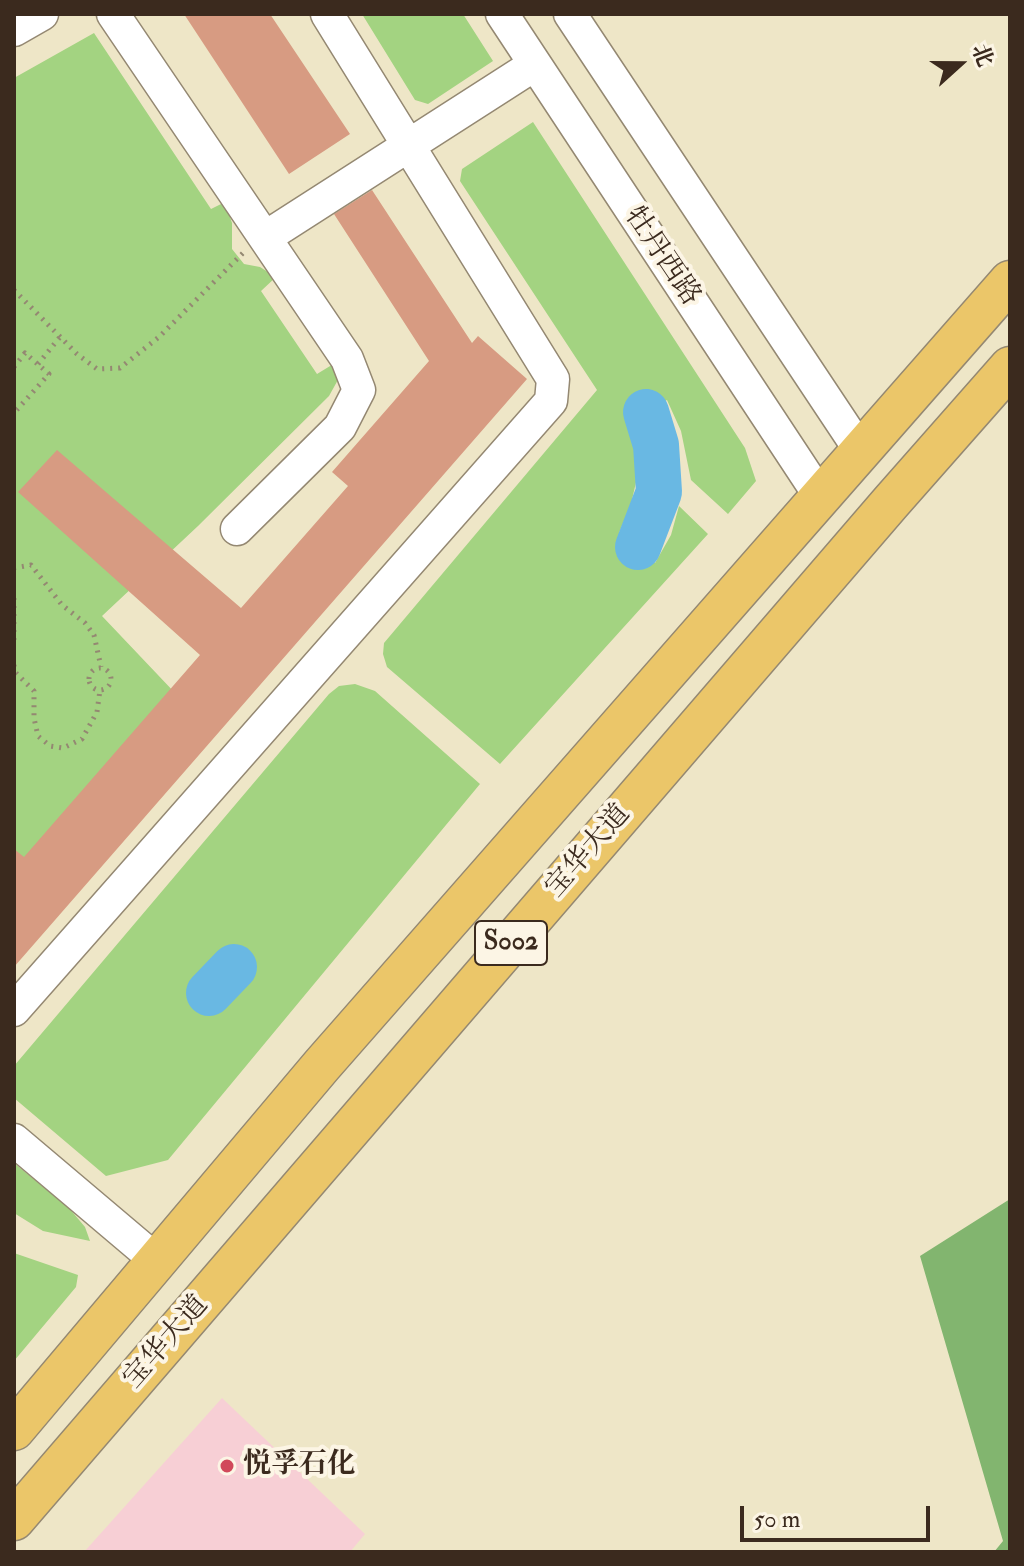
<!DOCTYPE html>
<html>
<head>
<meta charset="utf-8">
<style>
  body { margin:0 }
  #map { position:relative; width:1024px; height:1566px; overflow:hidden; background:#eee6c7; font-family:"IM FELL Double Pica","Noto Serif SC",serif }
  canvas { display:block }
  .frame { position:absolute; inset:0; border:16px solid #3b2a1e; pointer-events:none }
  .north { position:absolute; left:920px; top:24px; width:80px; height:80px; -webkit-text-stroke:6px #fcf5e5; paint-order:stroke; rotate:69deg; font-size:22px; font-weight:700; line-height:32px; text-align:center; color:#3b2a1e }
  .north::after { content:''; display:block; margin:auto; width:28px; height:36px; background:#3b2a1e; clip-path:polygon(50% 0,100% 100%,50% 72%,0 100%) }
  .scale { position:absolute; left:740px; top:1506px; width:190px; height:36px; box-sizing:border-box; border:4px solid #3b2a1e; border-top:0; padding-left:10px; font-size:24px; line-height:28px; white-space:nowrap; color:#3b2a1e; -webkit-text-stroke:6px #fcf5e5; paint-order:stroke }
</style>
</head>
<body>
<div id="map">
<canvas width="1024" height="1566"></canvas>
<div class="frame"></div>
<div class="north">北</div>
<div class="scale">50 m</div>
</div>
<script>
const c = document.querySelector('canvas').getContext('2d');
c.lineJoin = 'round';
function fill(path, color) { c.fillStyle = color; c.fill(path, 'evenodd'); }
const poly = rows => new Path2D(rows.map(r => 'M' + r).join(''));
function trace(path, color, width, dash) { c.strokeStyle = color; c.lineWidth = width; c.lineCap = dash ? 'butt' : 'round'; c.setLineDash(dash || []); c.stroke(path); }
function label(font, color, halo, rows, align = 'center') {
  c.font = font + ' "IM FELL Double Pica","Noto Serif SC",serif'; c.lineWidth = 8; c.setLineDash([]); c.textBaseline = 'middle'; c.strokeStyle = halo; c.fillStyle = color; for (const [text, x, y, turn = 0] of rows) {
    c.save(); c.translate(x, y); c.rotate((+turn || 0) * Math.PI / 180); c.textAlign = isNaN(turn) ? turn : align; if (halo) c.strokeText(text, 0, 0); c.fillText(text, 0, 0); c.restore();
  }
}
const built = poly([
  [222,1398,365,1534,350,1552,84,1552]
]);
const green = poly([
  [362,14,463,14,493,61,428,104,415,100],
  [94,33,211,209,225,202,232,223,232,249,244,264,260,267,276,277,261,291,317,374,335,363,339,378,329,396,198,526,102,616,176,694,14,877,14,78],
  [533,122,745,448,756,481,728,514,691,480,681,431,667,400,630,422,639,447,637,478,631,504,619,533,655,563,671,535,679,506,708,534,500,764,387,667,383,654,384,643,597,390,460,181,462,169],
  [355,684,375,691,480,784,168,1160,106,1176,14,1098,14,1066,329,694,339,686],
  [14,1163,69,1208,85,1227,90,1241,43,1231,14,1213],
  [14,1253,78,1275,76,1287,14,1361]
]);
const forest = poly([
  [1010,1199,1010,1552,994,1552,1003,1541,920,1256]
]);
const river = poly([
  [638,547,659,492,656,445,646,412],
  [209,993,234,967]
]);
const building = poly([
  [184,14,270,14,350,134,289,174],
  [372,190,472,343,478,336,527,379,14,967,14,849,24,857,200,655,18,492,57,450,241,608,348,486,332,472,429,361,334,214]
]);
const path = poly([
  [14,290,77,354,97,369,120,368,159,337,243,253],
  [38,364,60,337],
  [14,367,25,353,49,374,14,413],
  [14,568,31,565,62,605,85,623,94,635,101,667],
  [14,598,14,645],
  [14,665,16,673,34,691,34,718,38,736,50,746,63,748,82,739,97,712,100,690],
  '89 679a11 11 0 1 1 22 0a11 11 0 1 1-22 0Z'
]);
const minor = poly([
  [113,14,347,359,359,390,340,427,237,529],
  [502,14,822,499],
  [570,14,862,453],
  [14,30,42,14],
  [266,237,534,65],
  [14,1010,551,401,553,379,327,14],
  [14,1140,157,1261]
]);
const major = poly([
  [14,1430,322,1065,1010,281],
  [14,1520,891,502,1010,367]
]);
const markers = [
  [227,1466,8,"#d1495b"]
];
const shields = [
  [511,943,72]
];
const shieldNames = [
  ["S002",511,943]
];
const streetNames = [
  ["牡丹西路",661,257,56],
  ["宝华大道",589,852,-49],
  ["宝华大道",167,1343,-49]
];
const poiNames = [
  ["悦孚石化",243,1466]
];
fill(built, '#f7cfd5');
fill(green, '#a3d381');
fill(forest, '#82b56f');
trace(river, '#69b8e3', 46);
fill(building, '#d79b82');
trace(minor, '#948872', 35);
trace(major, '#948872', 43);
trace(path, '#948872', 5, [2, 6]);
trace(minor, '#fff', 32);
trace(major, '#ebc669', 40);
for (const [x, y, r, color] of markers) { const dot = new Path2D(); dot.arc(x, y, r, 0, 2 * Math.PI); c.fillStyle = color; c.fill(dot); trace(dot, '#fcf5e5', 3); }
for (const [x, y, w] of shields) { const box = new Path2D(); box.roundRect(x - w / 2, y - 22, w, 44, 6); c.fillStyle = '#fcf5e5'; c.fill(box); trace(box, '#3b2a1e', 2); }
label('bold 26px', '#3b2a1e', null, shieldNames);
label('28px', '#3b2a1e', '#fcf5e5', streetNames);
label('bold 28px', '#3b2a1e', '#fcf5e5', poiNames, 'left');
</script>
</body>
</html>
